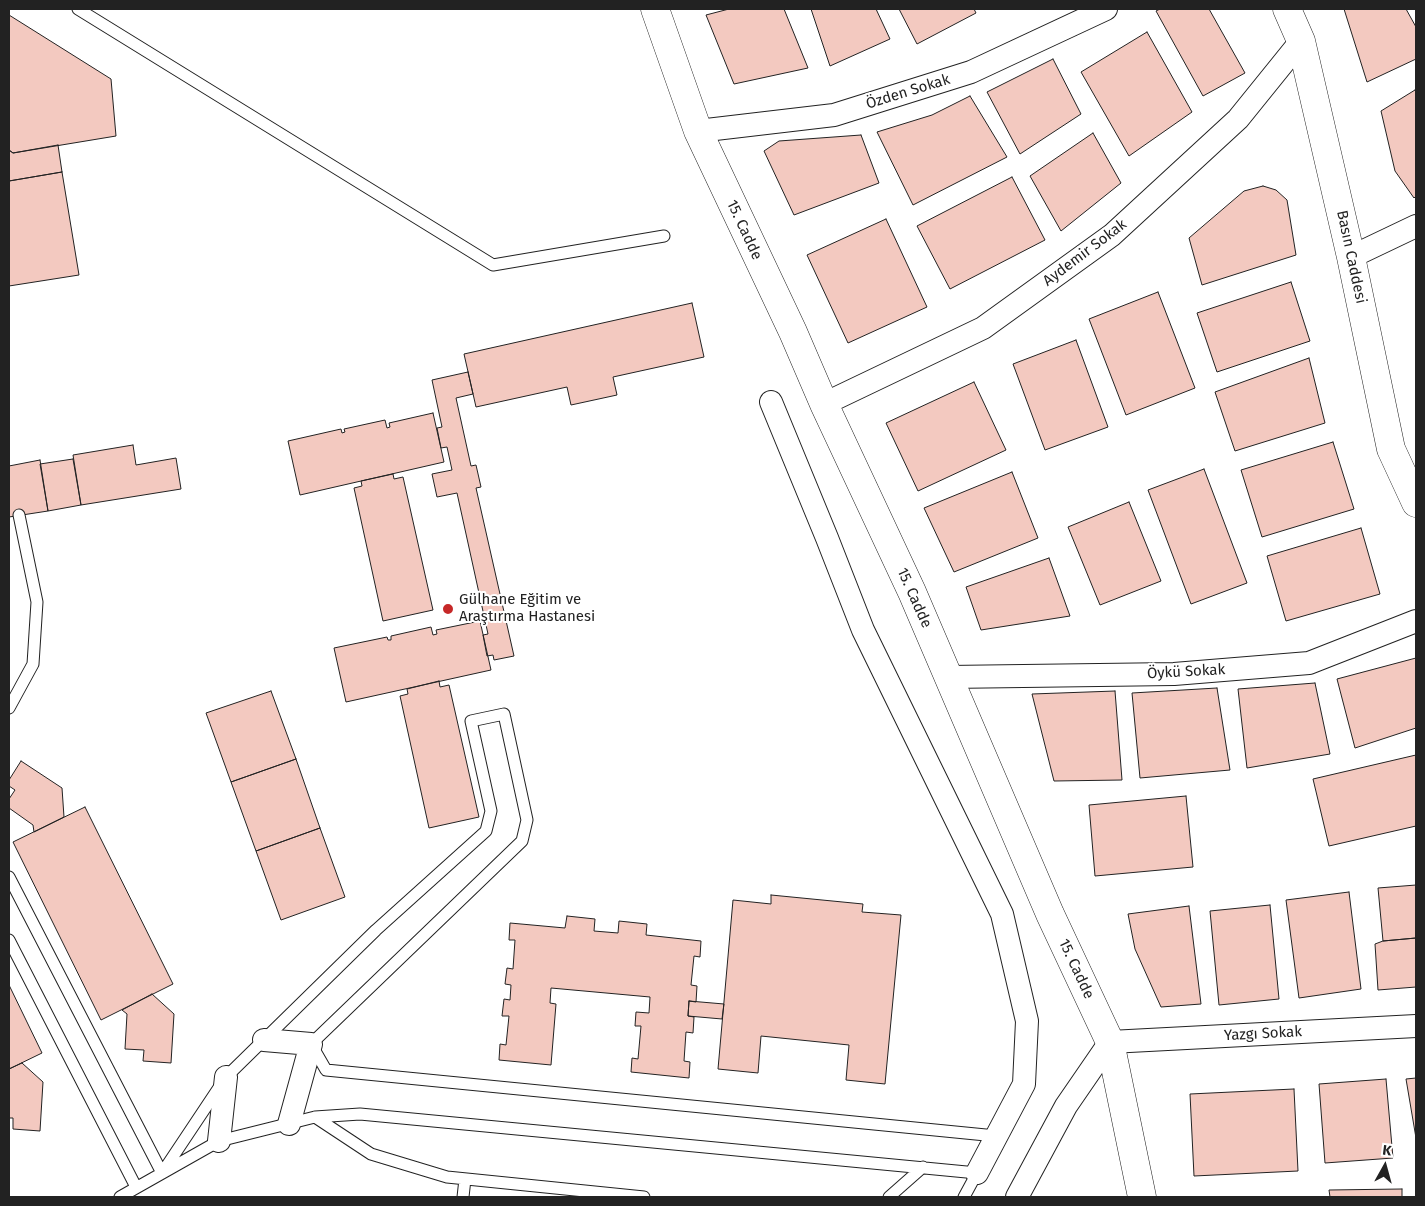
<!DOCTYPE html>
<html>
<head>
<meta charset="utf-8">
<style>
  body { margin:0 }
  #map { position:relative; width:1425px; height:1206px; overflow:hidden; background:#fff; font-family:"Fira Sans",sans-serif }
  canvas { display:block }
  .frame { position:absolute; inset:0; border:10px solid #222; pointer-events:none }
  .north { position:absolute; left:1360px; top:1141px; width:50px; height:50px; -webkit-text-stroke:4px #fff; paint-order:stroke; rotate:7deg; font-size:14px; font-weight:700; line-height:20px; text-align:center; color:#222 }
  .north::after { content:''; display:block; margin:auto; width:18px; height:22px; background:#222; clip-path:polygon(50% 0,100% 100%,50% 72%,0 100%) }
</style>
</head>
<body>
<div id="map">
<canvas width="1425" height="1206"></canvas>
<div class="frame"></div>
<div class="north">K</div>
</div>
<script>
const c = document.querySelector('canvas').getContext('2d');
c.lineJoin = 'round';
function fill(path, color) { c.fillStyle = color; c.fill(path, 'evenodd'); }
const poly = rows => new Path2D(rows.map(r => 'M' + r).join(''));
function trace(path, color, width, dash) { c.strokeStyle = color; c.lineWidth = width; c.lineCap = dash ? 'butt' : 'round'; c.setLineDash(dash || []); c.stroke(path); }
function label(font, color, halo, rows, align = 'center') {
  c.font = font + ' "Fira Sans",sans-serif'; c.lineWidth = 4; c.setLineDash([]); c.textBaseline = 'middle'; c.strokeStyle = halo; c.fillStyle = color; for (const [text, x, y, turn = 0] of rows) {
    c.save(); c.translate(x, y); c.rotate((+turn || 0) * Math.PI / 180); c.textAlign = isNaN(turn) ? turn : align; if (halo) c.strokeText(text, 0, 0); c.fillText(text, 0, 0); c.restore();
  }
}
const building = poly([
  [729,9,784,9,808,68,734,84,706,15,729,9],
  [811,9,876,9,890,39,830,66,811,9],
  [899,9,974,9,976,13,917,44,899,9],
  [1160,9,1209,9,1245,73,1203,96,1156,11,1160,9],
  [1344,9,1406,9,1416,27,1416,59,1367,82,1344,9],
  [9,15,111,79,116,136,13,153,9,150,9,15],
  [1147,32,1192,112,1129,156,1081,72,1147,32],
  [1053,59,1081,114,1020,154,987,92,1053,59],
  [1415,90,1416,92,1416,196,1414,198,1395,171,1381,111,1415,90],
  [970,96,1007,157,913,205,877,132,932,115,970,96],
  [1093,133,1121,183,1061,231,1030,176,1093,133],
  [861,135,879,183,794,215,764,151,779,141,861,135],
  [58,145,62,172,9,181,9,150,13,153,58,145],
  [62,172,79,275,9,286,9,181,62,172],
  [1012,177,1045,240,950,289,917,226,1012,177],
  [1263,186,1276,190,1287,200,1296,255,1202,285,1189,238,1244,191,1263,186],
  [886,219,927,307,848,343,807,255,886,219],
  [1291,282,1310,341,1217,372,1197,313,1291,282],
  [1158,292,1195,388,1126,415,1089,319,1158,292],
  [692,303,704,357,613,377,617,395,571,405,567,387,476,407,464,354,692,303],
  [1076,340,1108,427,1045,450,1013,364,1076,340],
  [1309,358,1325,423,1235,451,1215,392,1309,358],
  [468,372,473,394,456,398,471,466,476,465,481,487,476,488,514,656,494,660,493,655,487,656,483,635,488,634,457,493,437,497,432,474,452,470,447,447,441,448,437,428,442,427,432,380,468,372],
  [974,382,1006,450,918,491,886,423,974,382],
  [433,413,444,462,300,495,288,441,341,429,342,433,345,432,344,429,385,420,387,428,390,427,389,423,433,413],
  [1333,442,1354,509,1262,537,1241,470,1333,442],
  [133,445,136,465,176,458,181,489,81,505,73,455,133,445],
  [73,459,81,505,48,511,40,464,73,459],
  [40,460,48,511,9,517,9,466,40,460],
  [1204,469,1247,583,1191,604,1148,490,1204,469],
  [1012,472,1038,538,954,572,924,508,1012,472],
  [393,474,394,479,403,477,433,610,383,621,354,488,362,486,361,481,393,474],
  [1129,502,1161,581,1100,605,1068,527,1129,502],
  [1361,528,1380,594,1286,621,1267,556,1361,528],
  [1049,558,1070,616,981,630,966,587,1049,558],
  [480,621,491,670,346,702,334,648,387,637,388,640,391,640,391,636,431,627,433,635,437,634,436,630,480,621],
  [1416,658,1416,728,1355,748,1337,679,1416,658],
  [439,681,440,687,449,685,479,817,429,828,400,696,408,694,407,689,439,681],
  [1315,683,1330,754,1247,768,1238,689,1315,683],
  [1217,688,1230,770,1140,778,1132,693,1217,688],
  [271,691,296,759,231,782,206,713,271,691],
  [1115,691,1122,780,1054,781,1032,694,1115,691],
  [1416,755,1416,826,1329,846,1313,779,1416,755],
  [296,759,320,828,256,851,231,782,296,759],
  [21,761,62,788,64,817,34,832,33,825,9,808,9,799,15,790,9,786,9,780,21,761],
  [1186,796,1193,867,1095,876,1089,805,1186,796],
  [85,807,173,984,101,1020,13,842,85,807],
  [320,828,345,897,281,920,256,851,320,828],
  [1416,885,1416,938,1383,941,1378,888,1416,885],
  [1349,892,1361,989,1299,998,1286,900,1349,892],
  [771,895,863,904,862,912,901,915,885,1084,846,1080,849,1045,761,1036,758,1073,718,1069,733,900,771,904,771,895],
  [1270,905,1279,999,1219,1005,1210,911,1270,905],
  [1189,906,1201,1004,1161,1007,1135,949,1128,914,1189,906],
  [567,916,595,919,594,931,618,933,619,921,647,924,646,935,701,941,700,957,694,956,691,985,697,986,696,1002,689,1001,688,1016,694,1017,693,1033,686,1032,684,1061,690,1062,689,1078,631,1072,632,1058,638,1059,641,1026,635,1026,636,1012,649,1013,650,997,551,988,550,1003,556,1004,551,1065,499,1060,500,1044,506,1045,509,1016,502,1016,504,999,510,1000,511,985,505,984,507,968,513,969,515,940,509,940,510,923,565,928,567,916],
  [1416,938,1416,987,1378,990,1375,944,1383,941,1416,938],
  [9,985,42,1053,9,1069,9,985],
  [152,994,174,1014,171,1063,143,1061,144,1050,125,1049,127,1014,122,1010,152,994],
  [689,1001,724,1004,722,1019,688,1016,689,1001],
  [22,1063,43,1082,40,1131,13,1129,13,1118,9,1118,9,1069,22,1063],
  [1416,1078,1416,1138,1406,1079,1416,1078],
  [1386,1079,1393,1158,1325,1163,1319,1084,1386,1079],
  [1294,1089,1298,1171,1194,1176,1190,1094,1294,1089],
  [1402,1189,1402,1197,1330,1197,1329,1190,1402,1189]
]);
const service = poly([
  [78,9,493,265,664,236],
  [9,708,33,664,37,602,19,515],
  [9,877,162,1173,226,1077,376,930,486,831,491,811,471,721,504,714,527,820,522,841,311,1044,326,1070,996,1136],
  [9,940,136,1187],
  [315,1117,371,1154,447,1177,644,1197],
  [120,1197,219,1141,315,1117,360,1114,977,1173,964,1197],
  [463,1197,465,1179],
  [889,1197,923,1167]
]);
const minor = poly([
  [698,131,834,115,971,72,1106,9],
  [1351,257,1416,226],
  [771,402,827,538,863,630,1002,914,1027,1021,1024,1084,977,1173],
  [824,404,983,328,1112,235,1238,119,1301,41],
  [948,677,1174,674,1309,663,1416,621],
  [264,1040,311,1044,289,1124],
  [219,1141,226,1077],
  [1017,1197,1066,1106,1110,1042,1416,1026]
]);
const tertiary = poly([
  [655,9,698,131,793,332,824,404,912,592,1050,914,1110,1042,1142,1197],
  [1287,9,1301,41,1351,257,1391,449,1416,503]
]);
const markers = [
  [448,609,6,"#c62828"]
];
const streetNames = [
  ["Özden Sokak",908,92,-17],
  ["15. Cadde",744,230,65],
  ["Aydemir Sokak",1085,253,-37],
  ["Basın Caddesi",1351,257,78],
  ["15. Cadde",914,598,66],
  ["Öykü Sokak",1186,672,-3],
  ["15. Cadde",1076,969,65],
  ["Yazgı Sokak",1263,1034,-3]
];
const poiNames = [
  ["Gülhane Eğitim ve",459,600],
  ["Araştırma Hastanesi",459,617]
];
fill(building, '#f3c9c0');
trace(building, '#222', 1);
trace(service, '#222', 13);
trace(minor, '#222', 24);
trace(tertiary, '#222', 29);
trace(service, '#fff', 11);
trace(minor, '#fff', 22);
trace(tertiary, '#fff', 28);
for (const [x, y, r, color] of markers) { const dot = new Path2D(); dot.arc(x, y, r, 0, 2 * Math.PI); c.fillStyle = color; c.fill(dot); trace(dot, '#fff', 2); }
label('15px', '#222', '#fff', streetNames);
label('15px', '#222', '#fff', poiNames, 'left');
</script>
</body>
</html>
